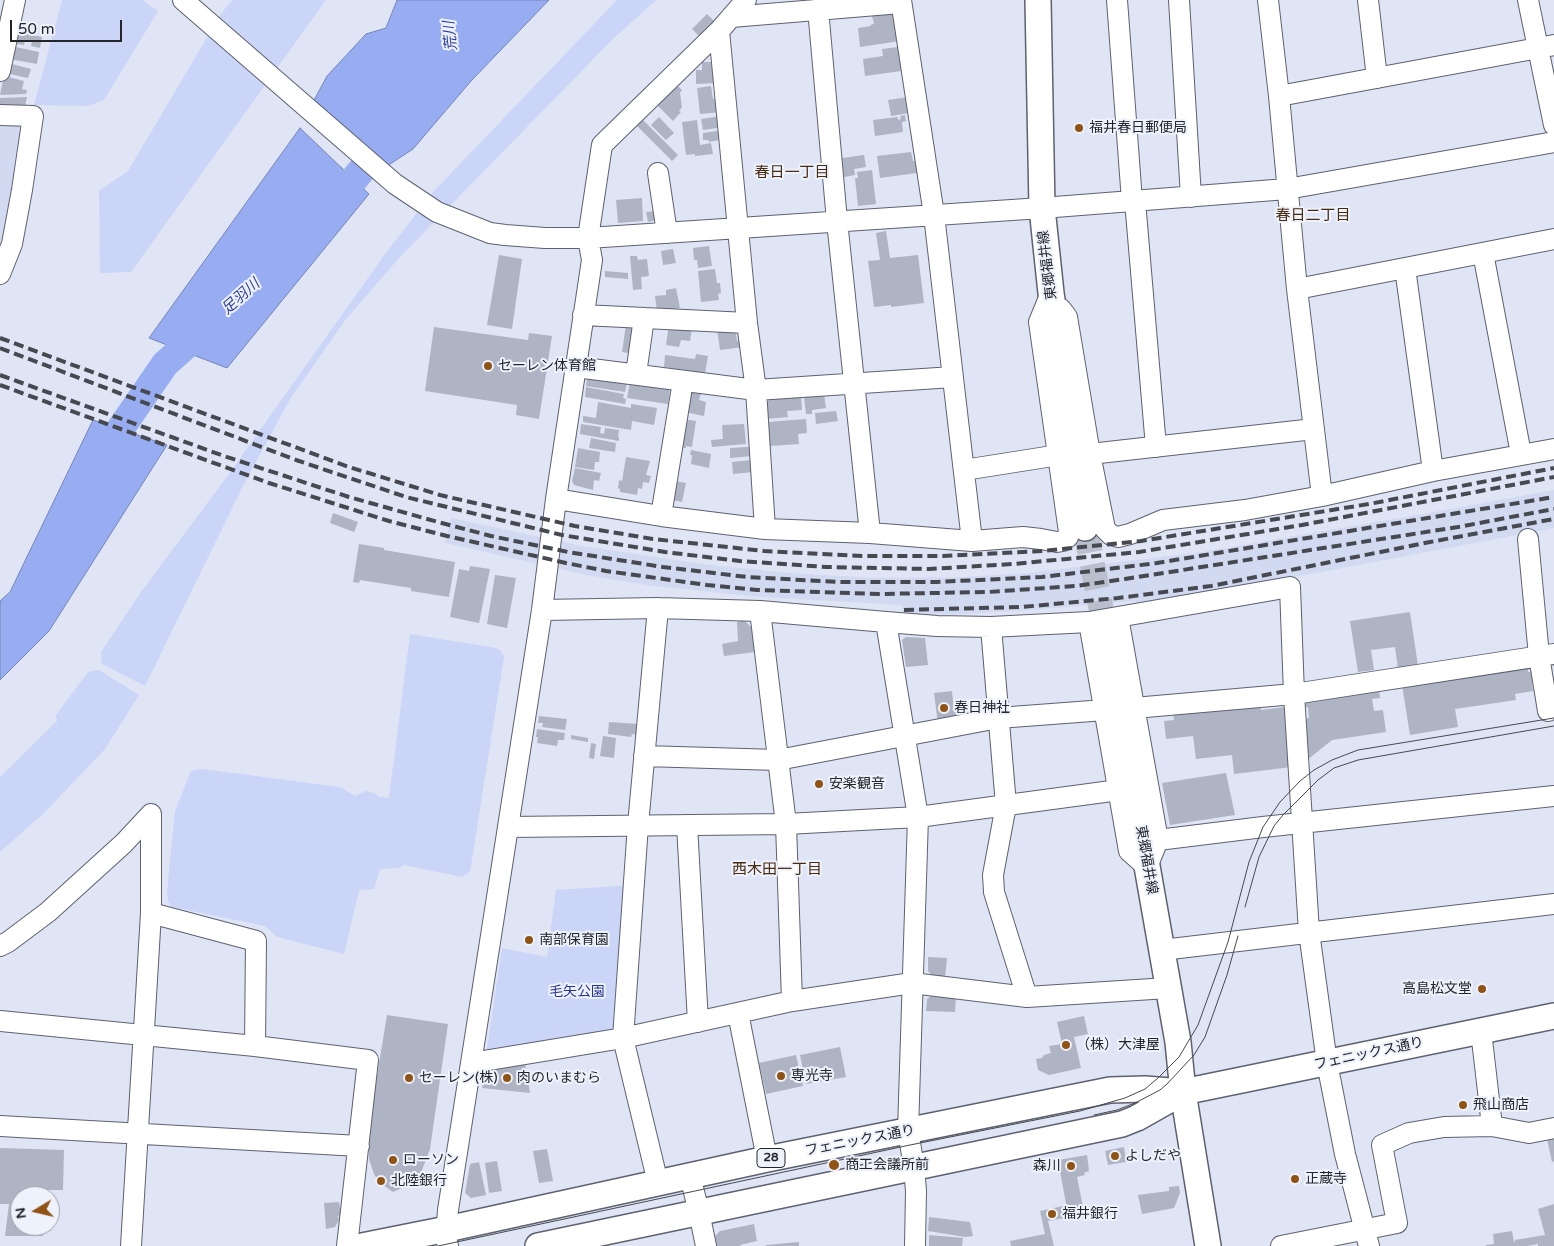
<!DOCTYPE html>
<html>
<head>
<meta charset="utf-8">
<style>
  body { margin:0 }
  #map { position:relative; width:1554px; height:1246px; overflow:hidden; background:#dfe5f5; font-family:"Varela Round",sans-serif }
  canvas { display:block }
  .north { position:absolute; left:10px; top:1186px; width:50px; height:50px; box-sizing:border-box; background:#eef2fc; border:1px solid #9da0a8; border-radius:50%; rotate:261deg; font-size:14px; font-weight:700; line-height:20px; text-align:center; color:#23252b }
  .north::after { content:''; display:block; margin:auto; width:18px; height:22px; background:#905314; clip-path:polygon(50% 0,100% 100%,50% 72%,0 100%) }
  .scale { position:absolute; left:10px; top:20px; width:112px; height:22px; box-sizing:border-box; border:2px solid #23252b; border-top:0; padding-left:6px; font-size:15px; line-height:18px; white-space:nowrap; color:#23252b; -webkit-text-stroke:4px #eef2fc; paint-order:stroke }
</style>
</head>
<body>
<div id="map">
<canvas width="1554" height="1246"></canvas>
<div class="north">N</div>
<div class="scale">50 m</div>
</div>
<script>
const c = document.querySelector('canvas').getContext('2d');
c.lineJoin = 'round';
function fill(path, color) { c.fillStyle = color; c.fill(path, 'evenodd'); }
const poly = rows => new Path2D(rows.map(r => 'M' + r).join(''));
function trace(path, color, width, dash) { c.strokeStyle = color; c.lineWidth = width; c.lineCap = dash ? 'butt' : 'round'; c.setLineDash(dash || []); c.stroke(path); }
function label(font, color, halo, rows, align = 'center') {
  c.font = font + ' "Varela Round","Noto Sans JP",sans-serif'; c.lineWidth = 4; c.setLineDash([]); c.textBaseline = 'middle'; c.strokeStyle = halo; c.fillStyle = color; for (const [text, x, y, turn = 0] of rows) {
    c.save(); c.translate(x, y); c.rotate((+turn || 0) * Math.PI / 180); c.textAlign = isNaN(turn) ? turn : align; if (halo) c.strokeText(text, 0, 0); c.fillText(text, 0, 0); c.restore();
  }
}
const built = poly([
  [0,123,24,124,0,260],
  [1554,490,1554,528,1189,597,1139,604,1135,601,1018,611,961,614,902,615,902,605,761,597,653,586,591,576,445,543,451,518,582,546,710,565,790,573,877,578,961,577,1028,573,1202,552,1434,512]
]);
const green = poly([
  [62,0,142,0,158,11,104,100,88,106,34,105],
  [232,0,326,0,131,272,100,273,99,191,128,171,221,14],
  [617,0,656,0,613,39,399,258,346,319,290,399,245,482,145,686,102,664,101,652,141,592,229,474,385,254,434,191],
  [410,634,496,648,500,650,504,657,470,872,462,877,404,865,399,868,380,869,374,889,360,890,359,891,344,954,277,937,265,926,172,907,168,901,167,892,175,811,191,771,202,769,340,787,355,796,366,791,374,793,379,797,389,798],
  [99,670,139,695,105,749,45,812,0,852,0,777,57,721,56,715,88,672],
  [633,885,619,1031,486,1055,502,948,547,957,556,890]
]);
const water = poly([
  [397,0,549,0,471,81,413,149,384,168,312,104,327,76,366,34,386,28,397,0],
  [300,128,369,194,227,368,149,338,300,128],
  [93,420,167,445,49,631,0,680,0,601,10,592,93,420]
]);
const river = poly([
  [329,208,387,141],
  [99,460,165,364,209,325]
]);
const building = poly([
  [707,14,714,21,699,36,692,29],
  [893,14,895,32,898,32,900,41,860,47,858,28,871,26,870,25,874,24,872,16],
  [13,31,42,37,40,48,31,46,32,41,25,40,24,45,11,43],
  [11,46,39,52,37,64,9,59],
  [898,47,901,71,865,76,863,59,883,56,882,49],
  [702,62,711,62,711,67,714,67,717,83,696,84,696,70,702,70],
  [12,64,31,69,28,78,10,74],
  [4,76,24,81,22,89,27,90,26,94,0,95],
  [677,85,682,90,680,93,682,107,679,111,681,112,673,121,657,105],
  [711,86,713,99,718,99,722,112,700,114,697,88],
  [27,97,25,106,0,106,0,98],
  [908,97,909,113,891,116,888,100],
  [905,115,906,121,902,122,903,132,875,136,873,120,898,117,898,120,901,119,900,116],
  [722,116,724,127,703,130,701,119],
  [659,117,674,133,666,140,651,125],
  [642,119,678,155,672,161,636,125],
  [697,120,700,145,711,143,713,154,695,156,695,154,686,155,682,122],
  [724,130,725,139,709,142,708,140,703,140,703,133],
  [911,152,913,161,916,161,917,173,880,178,877,156],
  [864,155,866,167,854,169,855,175,844,177,842,158],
  [872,170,876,204,858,206,855,178,858,178,857,172],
  [642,198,643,221,618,223,616,200],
  [656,211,658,220,648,222,646,212],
  [886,231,890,258,918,255,924,303,891,307,891,305,874,307,868,261,880,260,876,233],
  [709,246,712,266,698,268,697,260,694,260,693,248],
  [673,249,676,263,663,265,661,251],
  [499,255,522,259,512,329,487,325],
  [630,256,637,256,638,260,647,259,649,276,641,277,642,289,633,290],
  [715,269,717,283,720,283,721,293,718,294,719,300,701,302,698,271],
  [605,271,628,273,628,279,605,277],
  [676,288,680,308,657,311,655,296,666,295,666,290],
  [626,324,638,326,634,354,622,352],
  [669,324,692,328,690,341,681,340,679,347,666,345],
  [434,327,528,340,529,333,552,336,539,419,516,415,517,405,425,391],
  [735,327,737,341,742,340,743,347,720,350,717,329],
  [696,354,708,356,705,373,664,367,665,355,695,359],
  [592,377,627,383,625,392,586,386,587,379],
  [630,382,670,388,668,404,627,398],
  [586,387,624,394,623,398,626,399,625,404,585,397],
  [690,390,701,393,699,400,706,402,704,416,685,412],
  [824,394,826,408,812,410,812,414,806,414,804,397],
  [801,395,802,410,787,411,788,417,766,419,764,405,770,399],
  [598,402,631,408,631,404,657,408,654,425,632,421,631,430,583,422,583,416,596,418],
  [836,411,838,421,816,424,815,413],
  [683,419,696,421,692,447,686,446,686,448,678,447],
  [806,419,807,433,798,434,799,444,770,446,768,422],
  [581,424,601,427,600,433,604,434,605,428,619,430,618,437,619,437,619,441,580,434],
  [744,424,746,444,712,447,711,440,723,439,722,425],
  [591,438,616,443,615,452,589,448],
  [746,447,746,449,746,447,751,447,752,456,730,458,730,448],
  [578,448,600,452,599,462,595,462,594,470,575,467],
  [691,450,711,454,709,468,691,464,692,455,690,455],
  [626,457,650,461,646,475,651,476,649,483,643,482,642,489,638,488,637,495,620,492,620,489,618,488,619,480,622,481],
  [752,460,753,472,733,474,732,462],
  [575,468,601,473,599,481,594,480,593,490,574,485,572,481],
  [676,481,686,483,682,502,672,500],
  [333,513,358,522,354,532,330,523],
  [359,544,384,548,384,550,455,562,449,597,411,591,411,588,360,580,359,583,353,582],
  [470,566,490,569,479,623,450,617,459,569,469,571],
  [495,575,516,578,507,628,487,624],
  [1410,612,1418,666,1398,669,1395,647,1371,650,1374,670,1358,672,1350,621],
  [744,620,751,627,755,652,724,656,722,644,738,641,737,622],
  [906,637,925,638,928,665,906,667,902,640],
  [1529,665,1528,672,1535,671,1536,681,1532,682,1533,691,1515,694,1516,700,1455,709,1458,727,1410,735,1402,685],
  [1379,687,1380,698,1372,699,1374,711,1383,710,1386,732,1332,740,1306,761,1301,719,1309,718,1308,707,1300,708,1304,698],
  [952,691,954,712,960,711,961,721,938,724,934,693],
  [1260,704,1261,710,1285,707,1292,767,1234,774,1232,755,1196,759,1193,736,1166,739,1164,721,1174,720,1173,714],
  [539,716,567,719,565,730,542,727,543,723,538,723],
  [609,722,639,724,638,735,632,734,631,737,608,734],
  [537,729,565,733,564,740,558,740,557,746,537,743,538,737,536,737],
  [571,735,588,738,588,742,571,739],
  [603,736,616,738,614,758,600,756],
  [591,743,596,744,594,759,589,758],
  [1226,773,1235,815,1170,825,1162,783],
  [928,957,947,958,945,979,934,978,928,971],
  [931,996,956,997,955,1012,926,1011,927,999],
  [387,1015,448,1024,430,1149,422,1170,411,1184,393,1192,380,1183,374,1174,369,1159,368,1131],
  [1084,1016,1088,1034,1074,1037,1081,1068,1049,1075,1038,1070,1036,1059,1042,1058,1044,1055,1051,1053,1049,1046,1062,1044,1057,1022],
  [840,1047,846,1077,806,1084,800,1055],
  [796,1055,803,1086,766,1094,759,1063],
  [525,1064,530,1093,482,1088,486,1074,489,1070],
  [1554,1137,1554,1161,1552,1162,1547,1139],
  [1124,1147,1126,1162,1108,1165,1105,1151],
  [0,1148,64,1150,63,1190,46,1190,46,1196,20,1196,20,1226,44,1226,43,1236,5,1236,9,1204,0,1204],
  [547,1149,553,1181,539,1183,533,1151],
  [1087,1155,1089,1171,1084,1173,1085,1175,1077,1177,1085,1217,1069,1220,1058,1160],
  [497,1161,502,1191,489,1193,485,1163],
  [479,1162,486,1195,471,1198,465,1193,470,1164],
  [1179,1186,1180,1193,1174,1208,1142,1214,1138,1195,1169,1191,1169,1187],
  [339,1202,341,1214,338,1216,339,1220,335,1227,326,1229,324,1203],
  [1554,1204,1554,1246,1538,1246,1538,1244,1527,1246,1486,1246,1486,1245,1494,1244,1493,1234,1512,1231,1514,1242,1515,1242,1515,1240,1545,1235,1538,1209],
  [1063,1206,1065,1218,1048,1221,1054,1246,1011,1246,1010,1241,1045,1234,1040,1211],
  [929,1217,970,1222,973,1236,965,1237,928,1231],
  [754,1224,757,1241,740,1245,741,1246,717,1246,715,1236,720,1231],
  [929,1235,963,1238,962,1246,929,1246],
  [799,1242,799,1246,766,1246,766,1245]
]);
const majorTunnel = poly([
  [1085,528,1105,628]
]);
const minor = poly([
  [183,0,395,184,437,212,490,233,505,235,545,238,588,238,1042,208,1287,189,1554,142],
  [901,0,934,215,972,541],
  [1117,0,1132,201],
  [1179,0,1191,197],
  [1268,0,1279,96,1297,289,1322,496],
  [1368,0,1377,78],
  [1528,0,1554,125],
  [818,9,837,221,870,533],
  [731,17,901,3],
  [719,31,747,323,756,390,765,529],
  [0,71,15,0],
  [1279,96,1554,45],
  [0,115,33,116,22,190,12,244,0,274],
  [658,173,667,233],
  [1135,201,1156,447],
  [1483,253,1521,454],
  [1405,268,1433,471],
  [1297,289,1554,239],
  [1061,309,1067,317,1090,454,1105,529,1111,535,1118,537,1130,534,1163,520,1245,510,1322,496,1433,471,1554,449],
  [583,315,747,323],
  [576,367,756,390,953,377],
  [636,374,644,318],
  [1090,454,1314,429],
  [964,470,1059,455],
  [556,499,661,516,765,529,870,533,972,541,1023,537,1041,539,1057,542,1063,541,1068,537,1069,532,1039,322,1051,293],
  [661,516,683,381],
  [1528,539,1539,656,1548,711],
  [542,610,658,608,760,611,886,622,937,626,991,627,1089,622,1290,587,1294,694,1309,932,1327,1063,1345,1154,1369,1246],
  [760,611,786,824,792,1001],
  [886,622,918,817,908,1131,914,1167,916,1191,915,1246],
  [1089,622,1129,851,1147,867,1158,840,1118,617],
  [991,627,1006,805,993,875,994,892,1027,997],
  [1134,708,1294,694,1554,654],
  [644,756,778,760,998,718,1105,710],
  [687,825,698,1022],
  [508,827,786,824,918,817,1119,790],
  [1158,840,1263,827,1554,796],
  [151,913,256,941,255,1046],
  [0,946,8,942,48,912,124,843,151,814],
  [1162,950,1554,904],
  [738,1013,767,1159],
  [0,1021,255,1046,368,1060,347,1246],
  [1481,1031,1492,1126],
  [471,1063,623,1038,792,1001,912,983,1027,997,1168,988],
  [0,1126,359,1146],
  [690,1176,699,1212,706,1246],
  [658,1183,623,1038,638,825,658,608],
  [131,1246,151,913,151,814],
  [448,1246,446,1238,448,1210,542,610,556,499,592,260,588,238,602,145,719,31,746,0],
  [1281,1246,1397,1223,1382,1145,1409,1133,1444,1127,1492,1126,1529,1133,1554,1128]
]);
const major = poly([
  [1038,0,1042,208,1051,293,1085,528],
  [1105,628,1178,1042,1183,1092,1208,1246],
  [362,1246,447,1229,767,1159,1110,1090,1145,1089,1183,1092,1554,1016],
  [538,1246,1122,1124,1137,1118,1183,1092]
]);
const tram = poly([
  [1245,907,1259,857,1274,826,1283,815,1318,780,1334,768,1358,760,1554,726],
  [1094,1115,1117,1110,1135,1103,1160,1090,1167,1084,1194,1055,1205,1037,1227,975,1238,936],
  [438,1246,910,1145,1080,1111,1125,1098,1145,1089,1158,1078,1179,1057,1198,1025,1228,942,1249,862,1263,827,1280,802,1300,781,1314,770,1332,760,1358,750,1554,718]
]);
const rail = poly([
  [0,338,349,467,440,495,575,526,653,539,764,551,862,556,943,556,1042,551,1141,541,1369,504,1554,468],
  [0,348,296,460,406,497,562,535,665,552,740,561,826,567,929,569,1013,564,1139,552,1302,525,1554,477],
  [0,375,224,456,349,497,438,522,491,536,568,552,663,567,747,577,839,582,936,582,1042,577,1157,563,1554,497],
  [0,385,269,483,389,521,447,536,566,563,606,571,707,585,757,590,879,594,988,592,1076,586,1125,579,1458,527,1554,509],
  [904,610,1022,607,1118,598,1211,586,1430,542,1554,519]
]);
const markers = [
  [1079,128,5,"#905314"],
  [488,366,5,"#905314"],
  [944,708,5,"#905314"],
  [819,784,5,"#905314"],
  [529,940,5,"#905314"],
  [1482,989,5,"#905314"],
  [1066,1045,5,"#905314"],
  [781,1076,5,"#905314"],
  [409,1078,5,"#905314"],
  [507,1078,5,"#905314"],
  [1463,1105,5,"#905314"],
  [1115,1156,5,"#905314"],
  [393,1160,5,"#905314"],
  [834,1165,6,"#905314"],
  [1071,1166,5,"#905314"],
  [1295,1179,5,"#905314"],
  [381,1181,5,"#905314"],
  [1052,1214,5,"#905314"]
];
const shields = [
  [771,1158,28]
];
const shieldNames = [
  ["28",771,1158]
];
const poiNames = [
  ["福井春日郵便局",1089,128],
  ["セーレン体育館",498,366],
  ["春日神社",954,708],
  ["安楽観音",829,784],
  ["南部保育園",539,940],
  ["高島松文堂",1472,989,"right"],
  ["（株）大津屋",1076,1045],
  ["専光寺",791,1076],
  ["セーレン(株)",419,1078],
  ["肉のいまむら",517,1078],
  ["飛山商店",1473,1105],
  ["よしだや",1125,1156],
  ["ローソン",403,1160],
  ["商工会議所前",845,1165],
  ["森川",1061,1166,"right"],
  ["正蔵寺",1305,1179],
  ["北陸銀行",391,1181],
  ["福井銀行",1062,1214]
];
const streetNames = [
  ["東郷福井線",1048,265,-97],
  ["東郷福井線",1146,860,80],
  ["フェニックス通り",1369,1054,-12],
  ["フェニックス通り",860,1141,-11]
];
const parkNames = [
  ["毛矢公園",577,992]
];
const waterNames = [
  ["荒川",451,36,-96],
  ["足羽川",241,297,-42]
];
const neighbourhoodNames = [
  ["春日一丁目",792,173],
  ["春日二丁目",1313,216],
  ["西木田一丁目",777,870]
];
fill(built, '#d2daf1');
fill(green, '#cad5f7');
fill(water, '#98adf1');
trace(water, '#7584b6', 1);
trace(river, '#98adf1', 28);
fill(building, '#aeb4c3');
trace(majorTunnel, '#b9bfcd', 25, [25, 12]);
trace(minor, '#5d6170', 22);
trace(major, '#5d6170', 28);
trace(minor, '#fff', 20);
trace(major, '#fff', 25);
trace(tram, '#474951', 1);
trace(rail, '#474951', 4, [10, 5]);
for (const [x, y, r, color] of markers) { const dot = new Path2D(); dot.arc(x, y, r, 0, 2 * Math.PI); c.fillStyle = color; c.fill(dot); trace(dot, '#eef2fc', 2); }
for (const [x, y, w] of shields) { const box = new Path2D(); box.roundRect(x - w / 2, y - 9.5, w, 19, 4); c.fillStyle = '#eef2fc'; c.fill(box); trace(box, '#23252b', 1); }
label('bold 12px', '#23252b', null, shieldNames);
label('14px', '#23252b', '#eef2fc', poiNames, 'left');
label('14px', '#23252b', '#eef2fc', streetNames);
label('14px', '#263493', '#eef2fc', parkNames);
label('italic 15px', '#2e3e9e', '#eef2fc', waterNames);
label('15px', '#482a0e', '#eef2fc', neighbourhoodNames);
</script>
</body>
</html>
